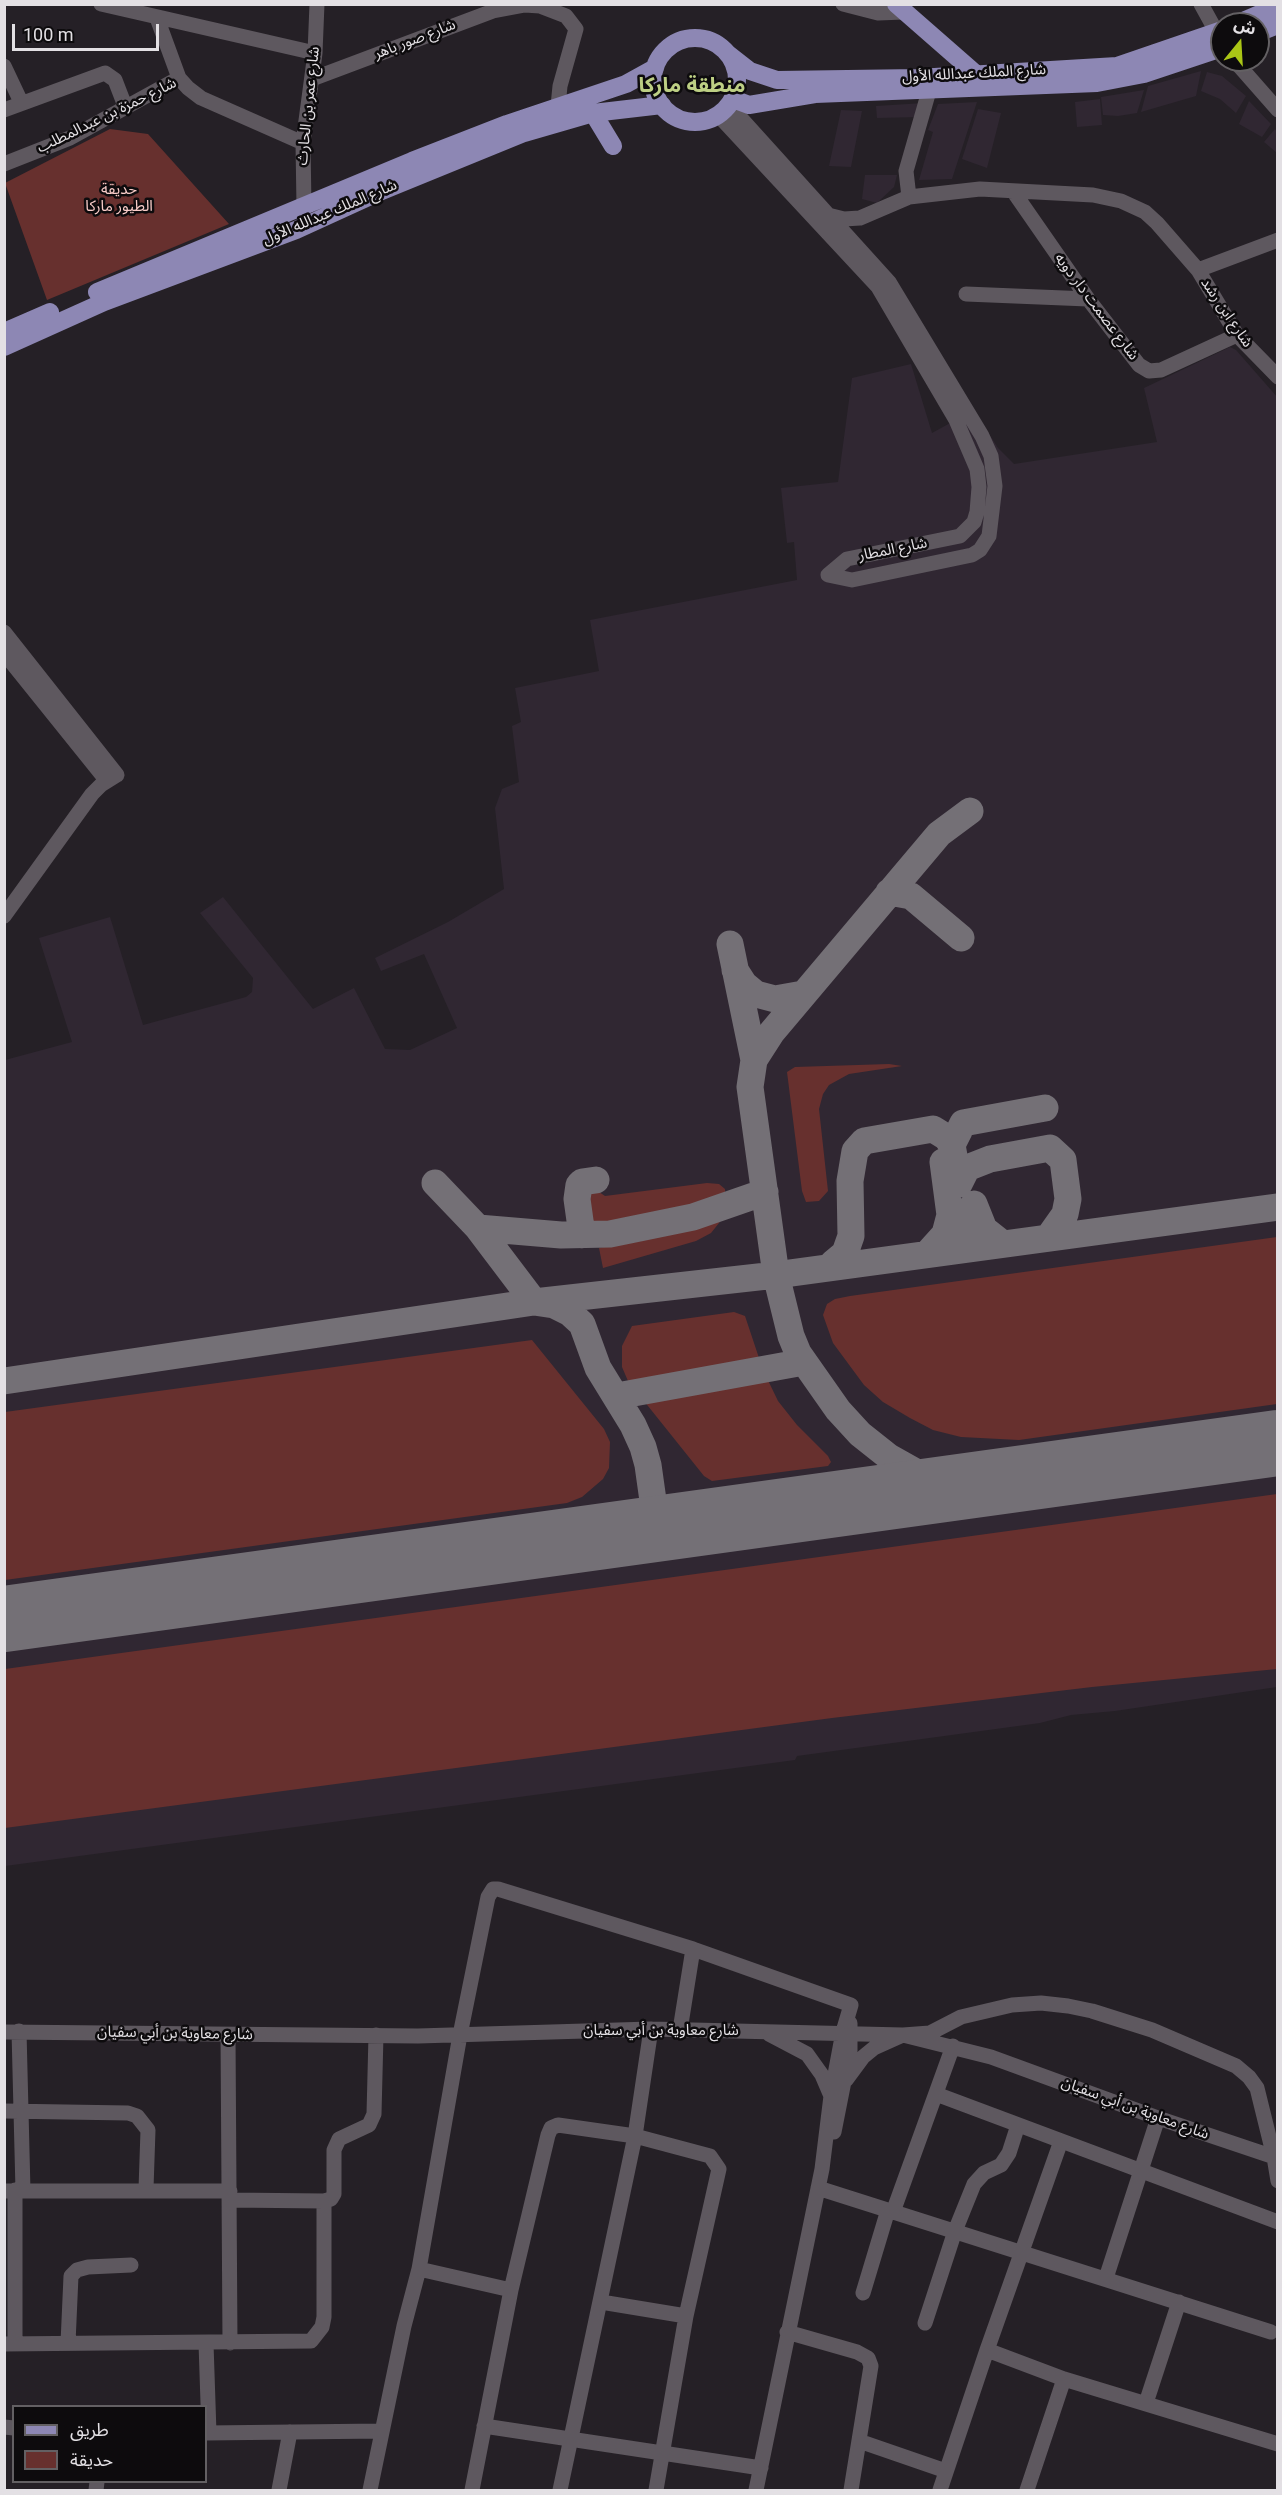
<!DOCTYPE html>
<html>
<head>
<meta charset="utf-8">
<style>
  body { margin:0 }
  #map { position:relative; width:1282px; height:2495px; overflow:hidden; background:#252026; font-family:Roboto,"Noto Sans Arabic",sans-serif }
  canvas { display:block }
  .frame { position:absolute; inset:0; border:6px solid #e3e0e4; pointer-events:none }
  .legend { position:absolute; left:12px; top:2405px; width:195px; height:78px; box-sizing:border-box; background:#0d0b0d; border:2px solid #636063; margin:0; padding:8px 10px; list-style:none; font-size:18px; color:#e3e0e4 }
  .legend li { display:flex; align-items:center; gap:12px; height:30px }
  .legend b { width:30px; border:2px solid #636063 }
  .north { position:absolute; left:1210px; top:12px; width:60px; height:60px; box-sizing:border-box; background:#0d0b0d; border:2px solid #636063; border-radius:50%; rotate:18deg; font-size:16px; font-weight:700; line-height:24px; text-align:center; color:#e3e0e4 }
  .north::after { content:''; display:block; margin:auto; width:21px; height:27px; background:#abc616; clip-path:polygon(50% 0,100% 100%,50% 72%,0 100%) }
  .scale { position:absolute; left:12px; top:24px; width:147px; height:27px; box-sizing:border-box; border:3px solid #e3e0e4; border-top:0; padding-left:8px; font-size:18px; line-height:21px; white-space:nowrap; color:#e3e0e4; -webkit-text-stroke:4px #0d0b0d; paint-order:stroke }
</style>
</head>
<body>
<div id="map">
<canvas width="1282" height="2495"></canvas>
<div class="frame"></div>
<ul class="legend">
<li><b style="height:8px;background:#8d87b4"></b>طريق</li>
<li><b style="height:16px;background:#67302e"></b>حديقة</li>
</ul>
<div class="north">ش</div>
<div class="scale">100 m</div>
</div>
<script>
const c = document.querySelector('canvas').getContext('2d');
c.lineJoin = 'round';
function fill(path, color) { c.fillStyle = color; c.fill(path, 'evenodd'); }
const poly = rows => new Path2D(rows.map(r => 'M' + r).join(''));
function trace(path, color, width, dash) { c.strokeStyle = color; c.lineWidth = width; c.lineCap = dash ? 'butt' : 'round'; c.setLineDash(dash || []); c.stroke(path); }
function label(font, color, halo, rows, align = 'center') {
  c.font = font + ' Roboto,"Noto Sans Arabic",sans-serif'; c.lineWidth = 5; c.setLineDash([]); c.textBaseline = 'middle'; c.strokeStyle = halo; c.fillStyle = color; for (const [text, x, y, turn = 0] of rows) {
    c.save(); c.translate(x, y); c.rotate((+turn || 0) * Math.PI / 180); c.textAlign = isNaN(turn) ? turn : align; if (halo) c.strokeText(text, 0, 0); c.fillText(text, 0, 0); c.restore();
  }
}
const built = poly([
  [1201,71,1196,96,1141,112,1148,86],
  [1207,72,1222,76,1246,96,1236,113,1220,99,1201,91],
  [1144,90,1137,113,1118,116,1103,115,1101,97],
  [1100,99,1102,125,1077,127,1075,102],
  [1249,101,1271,124,1262,137,1239,124],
  [977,102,952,179,919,180,933,132,928,130,938,104],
  [924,103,920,117,877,118,876,106],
  [978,109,1001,113,987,168,962,159],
  [841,110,862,111,851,167,829,166],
  [1275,129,1277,132,1277,153,1264,142],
  [865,175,897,175,894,187,877,203,862,199],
  [1230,347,1236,350,1278,398,1277,1687,1115,1711,1071,1715,1040,1723,797,1756,795,1760,5,1866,5,1060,72,1042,39,938,110,917,143,1025,246,997,252,992,253,978,200,913,223,897,313,1009,354,988,385,1049,410,1050,457,1028,424,954,381,971,375,958,448,922,504,889,495,808,502,789,519,782,512,726,521,722,515,688,599,671,590,620,797,580,794,542,787,543,781,488,838,482,852,378,911,364,932,433,974,410,998,448,1014,464,1157,442,1144,388]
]);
const green = poly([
  [110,129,148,134,229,224,47,300,5,183],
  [889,1064,902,1066,849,1074,829,1085,823,1094,819,1109,828,1191,819,1201,806,1202,802,1191,787,1072,795,1067],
  [707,1183,719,1184,725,1189,725,1205,708,1216,643,1233,596,1236,588,1194,599,1192,605,1196],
  [723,1218,711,1233,696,1241,603,1268,599,1248,690,1228],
  [1277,1237,1277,1404,1019,1440,961,1437,933,1430,910,1418,883,1402,864,1385,833,1343,823,1315,827,1304,835,1299,850,1296],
  [734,1312,745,1316,763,1370,778,1401,797,1425,828,1456,831,1462,828,1466,712,1481,704,1476,628,1381,622,1367,622,1346,632,1326],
  [532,1340,604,1429,610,1442,609,1468,603,1479,582,1497,567,1503,5,1580,5,1412],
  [1277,1494,1277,1669,1092,1687,832,1718,5,1828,5,1669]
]);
const taxiway = poly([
  [889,892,911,896,961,938],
  [730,944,754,1060],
  [735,970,744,984,756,994,775,999,803,994],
  [952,1145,963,1123,1045,1108],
  [435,1183,478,1228,534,1302,554,1305,570,1313,582,1324,598,1368,633,1425,643,1447,648,1465,657,1529],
  [478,1228,561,1235,610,1234,693,1217,765,1192],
  [582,1235,577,1199,579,1185,582,1182,596,1180],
  [951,1251,970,1228,974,1204,984,1229,1003,1244],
  [927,1254,945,1234,950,1215,943,1162],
  [833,1263,845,1253,851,1236,850,1181,855,1151,864,1141,933,1129,946,1137,952,1145,959,1184,967,1168,990,1159,1050,1148,1063,1160,1068,1199,1065,1214,1048,1238],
  [4,1381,534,1302,776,1275,1278,1207],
  [617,1396,804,1362],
  [946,1489,889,1457,860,1434,838,1410,798,1353,791,1336,776,1275,750,1087,754,1060,772,1032,939,834,970,811]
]);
const runway = poly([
  [4,1619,1278,1443]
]);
const minor = poly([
  [101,4,315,53],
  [843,4,878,13,904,12],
  [1201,4,1222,42],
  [157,18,179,78,188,88,201,98,303,143],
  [1234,60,1278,110],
  [4,66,21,102],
  [312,79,493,11,525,5,540,6,566,16,576,29,560,86,558,106],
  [4,110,105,73,115,80,125,106],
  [718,115,878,287,956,420,977,469,979,487,977,512,974,522,960,536,847,559,828,575,852,580,972,555,980,550,989,536,995,486,991,456,982,436,889,282,729,105],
  [4,164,70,138,179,78],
  [1013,191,1088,299,1139,365,1149,371,1161,370,1237,335],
  [909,197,906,171,929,91],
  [304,207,303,143,315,53,317,4],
  [828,215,844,219,860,218,909,197,980,189,1093,195,1121,201,1145,212,1157,223,1198,270,1237,335,1278,377],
  [1198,270,1278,240],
  [966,294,1088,299],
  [4,632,117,775,101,785,92,794,4,916],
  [4,653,107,781],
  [680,2030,693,1949],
  [19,2031,23,2191],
  [4,2032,418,2036,651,2029,903,2035,991,2057,1158,2118,1274,2157,1278,2181],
  [769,2034,807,2054,822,2075,831,2096],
  [228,2035,230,2343],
  [846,2080,863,2057,874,2048,903,2035,930,2033,961,2017,1012,2005,1041,2003,1068,2006,1092,2011,1152,2030,1236,2066,1249,2077,1257,2088,1274,2157],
  [936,2094,1278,2222],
  [4,2111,128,2113,137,2116,148,2130,146,2189],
  [834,2132,850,2051,850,2023],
  [818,2188,1271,2332],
  [4,2191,230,2191],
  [230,2200,324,2201,331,2199,334,2194,334,2150,339,2139,369,2125,374,2114,376,2035],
  [893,2212,953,2046],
  [419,2269,511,2290],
  [1106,2278,1158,2118],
  [863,2293,888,2210],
  [601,2302,686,2316],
  [925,2323,955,2231,974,2184,984,2173,1001,2165,1009,2153,1018,2125],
  [787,2332,857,2352,868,2358,871,2366,851,2490],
  [68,2343,71,2276,77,2270,88,2267,131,2265],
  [206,2343,209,2433],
  [4,2344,311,2341,322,2327,324,2317,324,2201],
  [15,2344,15,2190],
  [987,2350,1064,2379,1278,2444],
  [1146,2403,1179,2302],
  [484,2426,761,2468],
  [4,2427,14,2428],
  [206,2433,381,2431],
  [859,2441,946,2471],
  [96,2490,97,2482],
  [279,2490,290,2432],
  [370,2490,404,2326,419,2269,460,2035,488,1897,493,1889,498,1889,693,1949,851,2005,843,2032,831,2096,822,2169,756,2490],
  [472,2490,511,2290,548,2135,551,2128,558,2125,635,2136,710,2156,719,2169,686,2316,656,2490],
  [560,2490,635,2136,651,2029],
  [940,2490,987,2350,1061,2141],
  [1027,2490,1064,2379]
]);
const major = poly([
  [896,4,976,74],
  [1236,24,1278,6],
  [1258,33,1278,25],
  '653 80a42 42 0 1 1 84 0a42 42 0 1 1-84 0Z',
  [727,53,750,71,777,80,918,78,1117,66,1222,30],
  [733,99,749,105,815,94,1097,83,1144,74,1222,48],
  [593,113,613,146],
  [97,292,412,161,507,124,626,84,655,68],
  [4,332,50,312],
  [4,347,104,302,296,230,377,193,524,133,593,113,662,105]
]);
const streetNames = [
  ["شارع صور باهر",415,40,-21],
  ["شارع الملك عبدالله الأول",974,74,-3],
  ["شارع عمر بن الحارث",309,106,-84],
  ["شارع حمزة بن عبدالمطلب",107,116,-26],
  ["شارع الملك عبدالله الأول",330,213,-23],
  ["شارع عصمت دار دويه",1096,307,53],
  ["شارع ابن رشد",1226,313,56],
  ["شارع المطار",893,550,-11],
  ["شارع معاوية بن أبي سفيان",661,2031],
  ["شارع معاوية بن أبي سفيان",175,2034,1],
  ["شارع معاوية بن أبي سفيان",1135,2109,20]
];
const parkNames = [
  ["حديقة",119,190],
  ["الطيور ماركا",119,207]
];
const districtNames = [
  ["منطقة ماركا",692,87]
];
fill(built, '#302732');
fill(green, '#67302e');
trace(taxiway, '#747076', 27);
trace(runway, '#747076', 66);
trace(minor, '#5e585f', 15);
trace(major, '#8d87b4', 18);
label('15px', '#e3e0e4', '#0d0b0d', streetNames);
label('15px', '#facdc9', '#0d0b0d', parkNames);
label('bold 21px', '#bdcf84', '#0d0b0d', districtNames);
</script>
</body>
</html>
